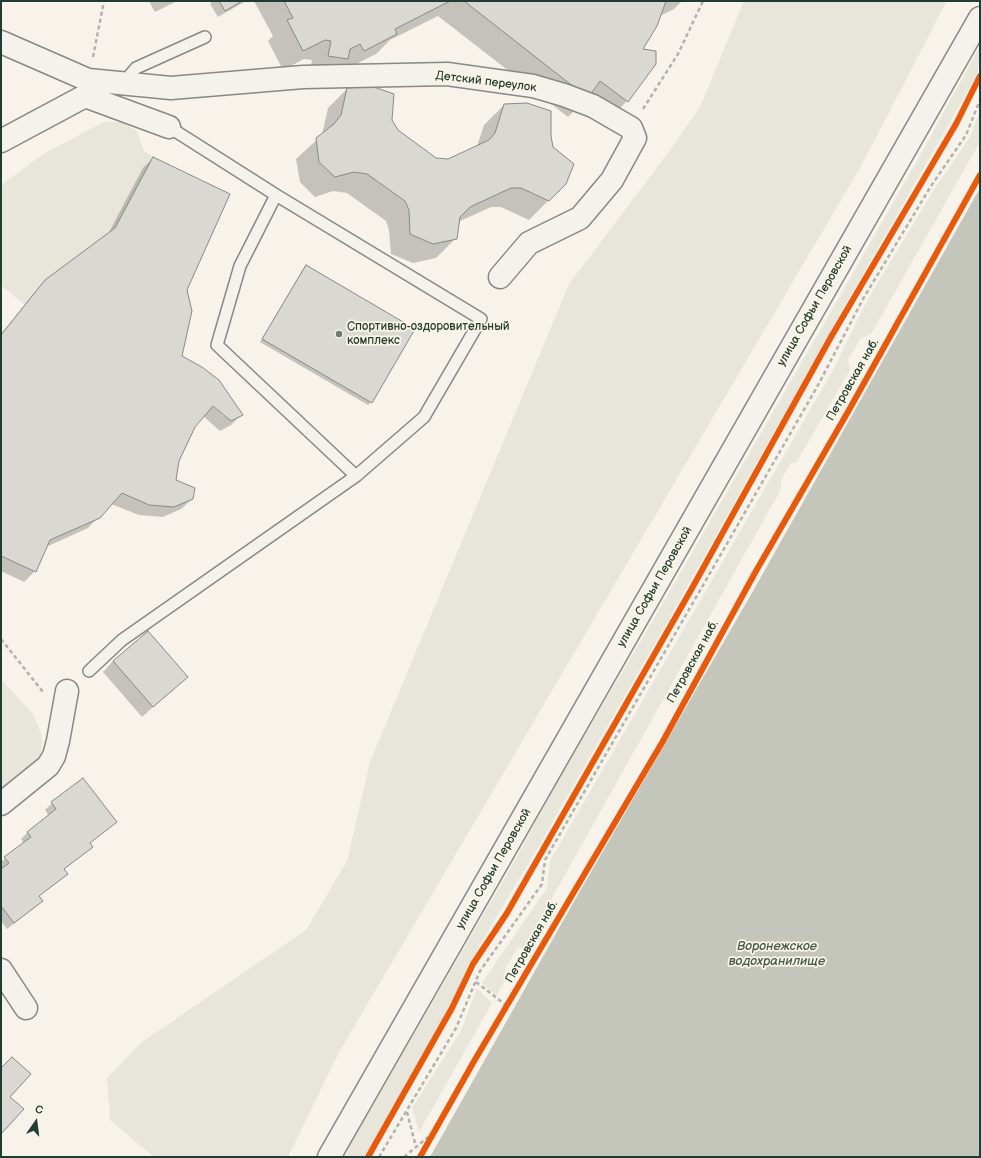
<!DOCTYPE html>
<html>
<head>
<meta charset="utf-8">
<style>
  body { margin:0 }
  #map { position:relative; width:981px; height:1158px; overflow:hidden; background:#f7f3ea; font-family:"Balsamiq Sans",sans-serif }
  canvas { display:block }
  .frame { position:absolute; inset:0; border:2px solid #1f3d34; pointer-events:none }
  .north { position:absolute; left:16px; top:1102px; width:40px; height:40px; -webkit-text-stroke:3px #fcf5e5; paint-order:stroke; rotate:14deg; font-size:11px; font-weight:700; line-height:16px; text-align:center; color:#1f3d34 }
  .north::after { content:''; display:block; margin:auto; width:14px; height:18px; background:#1f3d34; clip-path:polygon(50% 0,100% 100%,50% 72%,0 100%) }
</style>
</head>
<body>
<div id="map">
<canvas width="981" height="1158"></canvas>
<div class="frame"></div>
<div class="north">С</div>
</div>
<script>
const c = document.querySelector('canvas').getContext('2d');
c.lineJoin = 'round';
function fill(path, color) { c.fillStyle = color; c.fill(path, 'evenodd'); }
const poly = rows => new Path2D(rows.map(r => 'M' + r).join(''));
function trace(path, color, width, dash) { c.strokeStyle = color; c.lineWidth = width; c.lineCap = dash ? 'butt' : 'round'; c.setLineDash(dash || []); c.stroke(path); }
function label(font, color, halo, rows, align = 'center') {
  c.font = font + ' "Balsamiq Sans",sans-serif'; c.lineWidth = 3.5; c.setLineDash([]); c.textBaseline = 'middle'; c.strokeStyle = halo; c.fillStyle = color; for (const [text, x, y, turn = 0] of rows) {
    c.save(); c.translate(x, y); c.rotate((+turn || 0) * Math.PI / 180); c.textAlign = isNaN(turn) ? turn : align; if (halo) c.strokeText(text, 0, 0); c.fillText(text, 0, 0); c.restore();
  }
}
const green = poly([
  [744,1,947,1,861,166,338,1054,288,1157,154,1157,110,1120,107,1078,142,1042,306,930,347,861,370,762,569,284,668,153,700,107],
  [980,46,980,58,977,75,841,312,674,610,537,849,471,960,451,1004,365,1157,343,1157,515,860,563,772,656,615,852,275,923,150],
  [980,111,980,142,871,334,860,339,848,360,850,370,796,463,791,463,781,480,781,489,524,948,518,948,505,968,506,978,496,996,482,983,547,888,550,861,832,372,868,299,935,188,970,137],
  [104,122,121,122,137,131,144,151,153,157,115,228,25,305,1,285,1,185,45,153],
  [1,679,33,714,40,730,42,741,41,753,35,765,1,795],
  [477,988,492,1003,419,1132,412,1108,461,1031]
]);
const water = poly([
  [980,188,980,1157,430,1157,576,898,753,591]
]);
const shadow = poly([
  [149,1,177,1,155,12],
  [213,1,246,1,218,17,210,4],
  [254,1,682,1,674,9,660,16,642,50,627,101,608,121,582,103,568,117,438,16,390,40,376,54,344,70,341,64,327,78,309,75,312,60,304,59,283,70,268,41,273,36],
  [347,89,391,120,397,131,436,159,448,160,477,146,484,125,504,105,550,136,552,147,565,184,529,220,501,207,491,207,458,222,456,238,436,258,413,263,391,254,389,230,386,221,347,193,333,191,315,197,300,182,296,159,322,135,328,108],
  [153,158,186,290,181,356,241,415,231,425,220,431,203,416,194,426,178,460,174,481,192,499,181,509,163,517,139,515,111,504,88,528,46,547,35,571,24,582,1,571,1,334,35,292,46,281,107,236,143,168],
  [209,403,224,414,224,416],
  [306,266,371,402,368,405,260,342,303,269],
  [113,661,187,677,142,717,103,672],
  [83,779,89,843,92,847,63,870,67,874,38,897,41,901,34,908,7,929,1,921,1,862,24,843,21,839,28,832,49,816,45,810,52,803]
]);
const building = poly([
  [219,1,242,1,225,11,219,1],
  [284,1,450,1,395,29,397,34,364,51,360,44,350,49,348,59,328,56,331,41,325,40,303,51,287,20,293,18,284,1],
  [464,1,666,1,657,26,643,49,656,51,656,64,628,102,600,81,588,98,464,1],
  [371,86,394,94,392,120,398,130,436,158,448,159,489,140,495,133,504,104,527,103,551,111,551,136,553,147,574,164,566,184,549,201,521,188,511,188,470,207,460,217,457,239,433,244,410,234,409,210,405,201,367,174,354,172,335,177,319,162,316,138,334,124,341,115,347,88,371,86],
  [153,157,230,194,187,290,192,311,182,356,202,367,219,380,243,415,231,421,213,406,195,427,179,461,176,480,195,488,193,499,174,507,149,505,122,493,100,518,50,540,36,572,1,556,1,335,45,280,115,228,153,157],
  [306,265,415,329,372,403,262,339,306,265],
  [148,631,188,677,153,707,113,661,148,631],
  [83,778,117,822,90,843,93,847,64,869,68,874,39,896,43,901,14,923,1,906,1,869,9,863,4,857,31,837,27,832,56,809,51,802,83,778],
  [12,1057,31,1074,10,1097,24,1109,1,1134,1,1068,12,1057]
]);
const path = poly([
  [93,57,104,1],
  [643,109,678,54,703,1],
  [1,639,43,692],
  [476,982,507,1006],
  [407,1112,416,1147],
  [379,1157,456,1028,480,971,542,884,545,860,817,387,863,299,931,186,966,135,980,100],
  [404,1157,433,1133],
  [420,1157,473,1063,663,741,756,571,849,410,980,175]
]);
const lane = poly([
  [123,83,136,68,205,37],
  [276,195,240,266,217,345,356,476],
  [89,671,122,640,356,476,424,417,481,319,276,195,169,127]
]);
const street = poly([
  [1,42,88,80,171,88,303,77,447,74,533,86,564,95,593,106,631,128,635,138,612,180,580,218,529,243,500,277],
  [1,141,85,96,169,127],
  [1,804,48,766,54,756,58,741,67,691],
  [1,970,26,1008]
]);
const secondary = poly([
  [329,1157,980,18]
]);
const cycleway = poly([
  [368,1157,452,1008,473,964,507,913,691,590,831,337,956,124,980,76],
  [420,1157,473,1063,663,741,756,571,849,410,980,175]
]);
const markers = [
  [339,334,4,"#6b7d74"]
];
const streetNames = [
  ["Детский переулок",486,82,7],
  ["улица Софьи Перовской",815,306,-60],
  ["Петровская наб.",853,380,-60],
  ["улица Софьи Перовской",655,587,-60],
  ["Петровская наб.",693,662,-61],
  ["улица Софьи Перовской",494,869,-60],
  ["Петровская наб.",532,942,-60]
];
const poiNames = [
  ["Спортивно-оздоровительный",347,327],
  ["комплекс",347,341]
];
const waterNames = [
  ["Воронежское",777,947],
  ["водохранилище",777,962]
];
fill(green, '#e8e5da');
fill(water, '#c4c6bb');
fill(shadow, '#0003');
fill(building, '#dad8d2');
trace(building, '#868984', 1);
trace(lane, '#868984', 14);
trace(street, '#868984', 25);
trace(secondary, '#868984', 25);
trace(path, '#b0b2ad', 2.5, [4, 3]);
trace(lane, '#f5f2ec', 11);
trace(street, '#f5f2ec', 22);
trace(secondary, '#f5f2ec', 22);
trace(cycleway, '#e8590c', 6);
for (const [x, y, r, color] of markers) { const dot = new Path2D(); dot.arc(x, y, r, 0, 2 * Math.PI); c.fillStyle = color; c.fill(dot); trace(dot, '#fcf5e5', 1.5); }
label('12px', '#1f3d34', '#fcf5e5', streetNames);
label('12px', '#1f3d34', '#fcf5e5', poiNames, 'left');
label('italic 13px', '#435a51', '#fcf5e5', waterNames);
</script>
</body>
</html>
